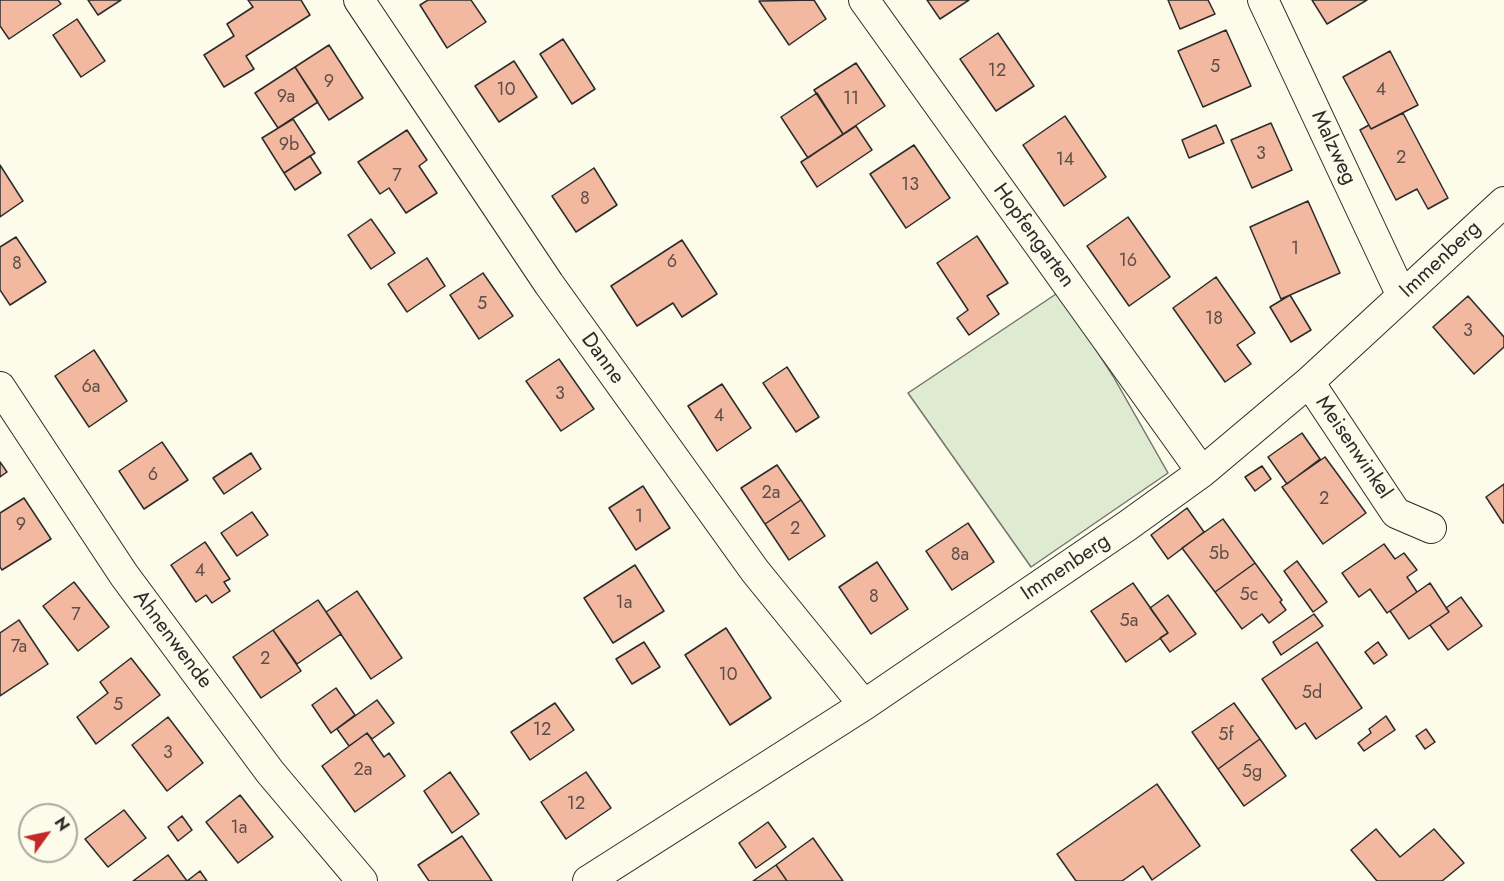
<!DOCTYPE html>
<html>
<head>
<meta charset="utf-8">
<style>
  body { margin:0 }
  #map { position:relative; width:1504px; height:881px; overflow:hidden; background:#fdfbea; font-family:Jost,sans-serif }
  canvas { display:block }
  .north { position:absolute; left:18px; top:803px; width:60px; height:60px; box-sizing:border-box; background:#fdfbea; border:2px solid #a9a89e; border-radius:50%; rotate:57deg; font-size:16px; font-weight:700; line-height:24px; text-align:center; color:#2b2b2b }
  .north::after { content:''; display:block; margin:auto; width:21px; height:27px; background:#c62828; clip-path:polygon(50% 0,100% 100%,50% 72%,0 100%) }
</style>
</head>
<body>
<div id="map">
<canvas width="1504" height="881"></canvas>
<div class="north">N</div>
</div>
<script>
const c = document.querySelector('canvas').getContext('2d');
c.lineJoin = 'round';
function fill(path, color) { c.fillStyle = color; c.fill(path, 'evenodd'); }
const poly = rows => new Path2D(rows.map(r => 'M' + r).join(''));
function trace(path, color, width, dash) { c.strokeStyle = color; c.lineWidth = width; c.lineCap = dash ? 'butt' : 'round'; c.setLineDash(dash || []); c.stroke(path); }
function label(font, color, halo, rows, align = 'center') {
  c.font = font + ' Jost,sans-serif'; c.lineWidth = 4.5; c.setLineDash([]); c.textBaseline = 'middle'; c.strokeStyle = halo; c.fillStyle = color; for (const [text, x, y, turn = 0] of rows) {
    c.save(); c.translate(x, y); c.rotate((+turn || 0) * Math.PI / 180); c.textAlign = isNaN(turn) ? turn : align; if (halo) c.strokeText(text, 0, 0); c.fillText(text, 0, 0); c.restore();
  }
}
const green = poly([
  [1059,292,1113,376,1168,473,1031,567,908,393,1059,292]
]);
const building = poly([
  [0,0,58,0,61,4,9,39,0,26,0,0],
  [88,0,121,0,98,15,88,0],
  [248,0,301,0,310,15,246,56,254,69,224,87,204,55,234,36,227,24,253,7,248,0],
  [428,0,471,0,486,22,447,48,420,5,428,0],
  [814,0,826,19,789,45,759,1,814,0],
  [927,0,969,0,940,19,927,0],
  [1168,0,1208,0,1215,14,1180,29,1168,0],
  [1312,0,1367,0,1327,24,1312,0],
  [77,19,105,61,81,77,53,35,77,19],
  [1226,30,1251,86,1203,107,1178,51,1226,30],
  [998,33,1034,86,996,111,960,59,998,33],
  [563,39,595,89,572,104,540,54,563,39],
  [329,45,363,98,329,120,295,67,329,45],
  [1390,51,1418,105,1371,129,1343,77,1390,51],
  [514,61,537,97,499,122,475,86,514,61],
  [856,63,885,106,843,134,814,90,856,63],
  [295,67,318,102,278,128,255,93,295,67],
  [817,93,843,134,808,158,781,117,817,93],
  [1403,113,1448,198,1428,209,1417,189,1396,200,1360,130,1369,125,1371,129,1403,113],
  [1065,116,1106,177,1064,206,1023,145,1065,116],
  [293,119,315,153,284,173,262,138,293,119],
  [1271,123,1292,170,1252,188,1231,140,1271,123],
  [1216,125,1224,143,1189,158,1182,140,1216,125],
  [856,126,872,150,817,187,801,162,856,126],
  [407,130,427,160,419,166,437,193,406,213,389,188,380,194,358,162,407,130],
  [914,145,950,198,906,228,870,174,914,145],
  [310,156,321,173,295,190,284,173,310,156],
  [0,165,23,201,0,217,0,165],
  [594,168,617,205,576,232,552,196,594,168],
  [1308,201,1340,273,1281,299,1250,227,1308,201],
  [1128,217,1170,277,1129,306,1087,246,1128,217],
  [371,219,395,253,371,269,348,235,371,219],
  [977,236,1008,283,987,296,999,314,969,335,957,318,968,310,937,263,977,236],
  [16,237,46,282,10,305,0,290,0,247,16,237],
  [682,240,717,294,682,317,673,303,637,326,611,286,682,240],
  [427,258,445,286,407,312,388,284,427,258],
  [483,273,513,316,479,339,450,295,483,273],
  [1216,277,1255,333,1237,345,1251,364,1225,382,1173,308,1216,277],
  [1290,295,1311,330,1291,342,1270,307,1290,295],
  [1468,296,1504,337,1504,347,1474,374,1433,327,1468,296],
  [94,350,127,401,89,427,55,376,94,350],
  [559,359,594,409,561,431,526,381,559,359],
  [787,367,819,417,796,432,763,383,787,367],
  [722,384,751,428,717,451,688,406,722,384],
  [1302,433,1320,459,1287,484,1268,457,1302,433],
  [162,442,188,480,144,509,119,471,162,442],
  [251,453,261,469,224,494,213,478,251,453],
  [1325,457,1366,513,1323,544,1282,487,1325,457],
  [0,462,7,472,0,477,0,462],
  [777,465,801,500,765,524,741,488,777,465],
  [1262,466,1271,479,1255,491,1245,477,1262,466],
  [1504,484,1504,523,1503,523,1486,497,1504,484],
  [643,486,670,528,636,550,609,508,643,486],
  [24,498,51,539,2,570,0,567,0,513,24,498],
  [801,500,825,536,789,560,765,524,801,500],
  [1187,508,1204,532,1168,559,1151,535,1187,508],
  [252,512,268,535,237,556,221,533,252,512],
  [1223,519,1255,563,1215,592,1182,548,1223,519],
  [968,523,994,562,952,590,926,551,968,523],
  [205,542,230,579,224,582,230,591,212,603,206,595,196,602,171,565,205,542],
  [1384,544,1395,559,1404,553,1417,570,1407,577,1417,592,1387,613,1370,589,1359,597,1342,573,1384,544],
  [1297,561,1327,602,1313,612,1284,571,1297,561],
  [877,562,908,609,871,634,839,587,877,562],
  [1255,563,1282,600,1280,602,1286,610,1269,623,1262,614,1242,629,1215,592,1255,563],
  [635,565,664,611,613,643,584,598,635,565],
  [74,582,109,627,78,651,43,606,74,582],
  [1133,583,1168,633,1126,662,1091,611,1133,583],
  [1430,583,1449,612,1409,639,1390,611,1430,583],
  [357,591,402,658,371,679,326,612,357,591],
  [1168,595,1196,634,1170,652,1160,638,1168,633,1150,608,1168,595],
  [1461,597,1482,626,1448,650,1430,625,1449,612,1446,608,1461,597],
  [318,600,341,634,297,664,273,630,318,600],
  [1314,614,1323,626,1281,655,1273,642,1314,614],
  [19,620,48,664,0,696,0,633,19,620],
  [726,628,771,698,730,725,685,655,726,628],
  [273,630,301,671,261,698,233,657,273,630],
  [644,642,660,667,632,684,616,659,644,642],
  [1317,642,1362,708,1316,739,1305,723,1296,729,1262,679,1317,642],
  [1378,642,1387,655,1374,664,1365,652,1378,642],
  [131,658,160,695,96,744,77,717,108,693,100,682,131,658],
  [336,688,355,715,331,733,312,705,336,688],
  [377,700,394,723,372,739,367,733,349,746,337,729,377,700],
  [555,703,574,730,530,760,511,732,555,703],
  [1234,703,1260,739,1218,769,1192,732,1234,703],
  [1386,716,1395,730,1364,751,1358,743,1371,733,1369,729,1386,716],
  [168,717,203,763,167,791,132,745,168,717],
  [1426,729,1435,742,1425,749,1416,736,1426,729],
  [367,733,384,757,389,753,405,776,355,812,322,766,367,733],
  [1260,739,1286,776,1244,806,1218,769,1260,739],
  [450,772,479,814,452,833,424,791,450,772],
  [586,772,611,808,566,839,541,802,586,772],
  [1157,784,1200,846,1152,880,1143,866,1122,881,1076,881,1057,854,1157,784],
  [240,795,273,837,238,863,206,822,240,795],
  [124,810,146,838,108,867,85,839,124,810],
  [182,816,192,830,178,841,168,827,182,816],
  [768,822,786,847,756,868,739,843,768,822],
  [1376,829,1400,857,1434,829,1464,863,1442,881,1377,881,1351,850,1376,829],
  [462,836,492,881,429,881,418,865,462,836],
  [813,838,843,881,787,881,776,865,813,838],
  [168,855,187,881,133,881,168,855],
  [776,865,787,881,753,881,776,865],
  [200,871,207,881,187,881,200,871]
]);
const street = poly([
  [359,0,549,284,755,571,864,705],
  [864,0,1202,472],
  [1263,0,1402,296],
  [1309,382,1396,513,1431,528],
  [0,387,124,575,270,772,362,881],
  [588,881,864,705,1127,526,1202,472,1309,382,1504,202]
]);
const numberNames = [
  ["5",1215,68],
  ["12",997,72],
  ["9",329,83],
  ["10",506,91],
  ["4",1381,91],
  ["9a",286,98],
  ["11",851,100],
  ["9b",289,146],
  ["3",1261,155],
  ["2",1401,159],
  ["14",1065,161],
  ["7",397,177],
  ["13",910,186],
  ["8",585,200],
  ["1",1295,250],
  ["16",1128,262],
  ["6",672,263],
  ["8",17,265],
  ["5",482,305],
  ["18",1214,320],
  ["3",1468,332],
  ["6a",91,388],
  ["3",560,395],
  ["4",719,417],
  ["6",153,476],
  ["2a",771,494],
  ["2",1324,500],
  ["1",639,518],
  ["9",21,526],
  ["2",795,530],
  ["5b",1219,555],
  ["8a",960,556],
  ["4",200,572],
  ["5c",1249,596],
  ["8",874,598],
  ["1a",624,604],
  ["7",76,616],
  ["5a",1129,622],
  ["7a",19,648],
  ["2",265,660],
  ["10",728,676],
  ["5d",1312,694],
  ["5",118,706],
  ["12",542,731],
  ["5f",1226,736],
  ["3",168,754],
  ["2a",363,771],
  ["5g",1252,773],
  ["12",576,805],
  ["1a",239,829]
];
const streetNames = [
  ["Malzweg",1333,148,65],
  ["Hopfengarten",1033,236,54],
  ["Immenberg",1441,260,-43],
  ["Danne",602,359,54],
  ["Meisenwinkel",1353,448,56],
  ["Immenberg",1066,568,-34],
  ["Ahnenwende",172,640,53]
];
fill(green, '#deebd1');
trace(green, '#74746e', 1.5);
fill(building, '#f2b8a0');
trace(building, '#2b2b2b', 1.5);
trace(street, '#2b2b2b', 32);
trace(street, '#fdfbea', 30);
label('18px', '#5d4e48', null, numberNames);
label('21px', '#2b2b2b', '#fdfbea', streetNames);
</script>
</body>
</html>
